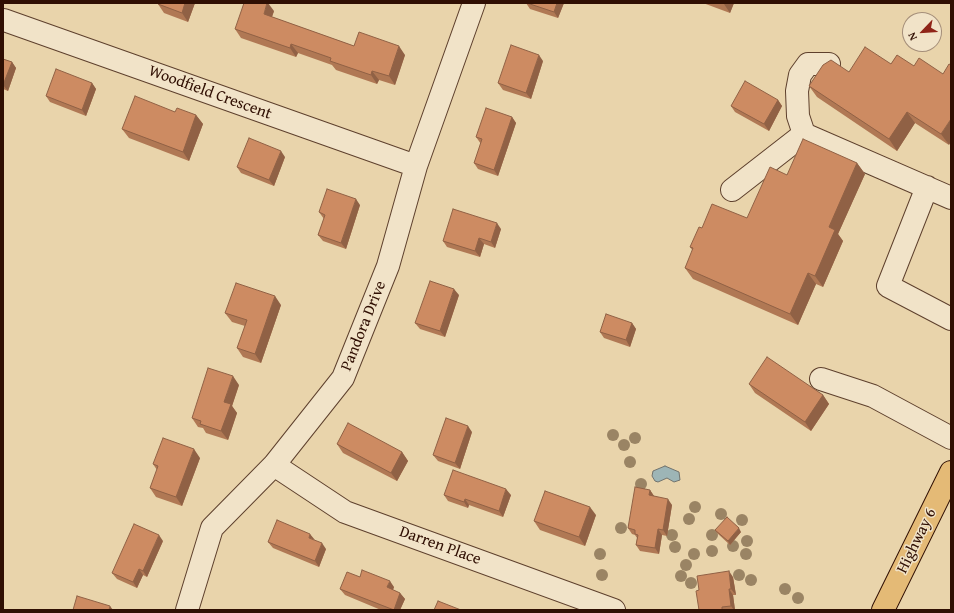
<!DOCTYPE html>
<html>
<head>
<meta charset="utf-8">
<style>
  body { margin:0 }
  #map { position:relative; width:954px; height:613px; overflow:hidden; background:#e9d4ab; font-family:"Gentium Book Plus",serif }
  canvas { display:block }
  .frame { position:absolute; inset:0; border:4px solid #300f03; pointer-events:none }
  .north { position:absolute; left:902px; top:12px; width:40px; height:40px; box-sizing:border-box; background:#f1e3c8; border:1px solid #a48e79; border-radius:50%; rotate:245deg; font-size:11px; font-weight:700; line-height:16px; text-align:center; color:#300f03 }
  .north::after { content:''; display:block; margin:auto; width:14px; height:18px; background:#8f2418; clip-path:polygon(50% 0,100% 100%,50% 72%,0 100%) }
</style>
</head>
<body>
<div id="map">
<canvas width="954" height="613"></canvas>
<div class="frame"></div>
<div class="north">N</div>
</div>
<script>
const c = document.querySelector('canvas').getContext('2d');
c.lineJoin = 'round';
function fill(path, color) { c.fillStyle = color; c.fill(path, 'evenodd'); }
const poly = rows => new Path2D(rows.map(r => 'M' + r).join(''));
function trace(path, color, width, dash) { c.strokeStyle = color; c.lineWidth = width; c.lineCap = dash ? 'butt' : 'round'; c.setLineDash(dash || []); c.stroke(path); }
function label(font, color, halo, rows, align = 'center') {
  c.font = font + ' "Gentium Book Plus",serif'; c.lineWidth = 3; c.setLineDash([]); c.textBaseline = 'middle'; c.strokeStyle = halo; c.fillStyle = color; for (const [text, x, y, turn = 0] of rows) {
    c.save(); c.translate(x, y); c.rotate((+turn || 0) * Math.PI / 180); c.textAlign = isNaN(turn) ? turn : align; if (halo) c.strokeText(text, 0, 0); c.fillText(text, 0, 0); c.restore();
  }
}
const water = poly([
  [665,466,679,472,680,480,674,482,667,478,658,482,655,481,652,476,653,471,665,466]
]);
const minor = poly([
  [4,20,416,166],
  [804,134,798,116,797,91,800,75,808,64,829,64],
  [927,187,888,286,951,319],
  [732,190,804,134,951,198],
  [821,379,873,396,951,438],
  [274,465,345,512,614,610],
  [187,610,212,528,274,465,343,378,388,266,416,166,474,3]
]);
const major = poly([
  [883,610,951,472]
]);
const trees = [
  [613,435],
  [635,438],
  [624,445],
  [630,462],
  [641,484],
  [695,507],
  [721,514],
  [689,519],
  [742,520],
  [621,528],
  [672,535],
  [712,535],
  [747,541],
  [733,546],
  [675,547],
  [712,551],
  [600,554],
  [694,554],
  [746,554],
  [686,565],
  [602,575],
  [739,575],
  [681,576],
  [751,580],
  [691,583],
  [785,589],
  [798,598]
];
const wall = poly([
  [159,3,195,3,188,22,164,13,158,4],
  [526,3,564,3,558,18,530,9],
  [703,3,734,3,730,13],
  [274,11,272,17,354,46,405,55,395,85,379,80,377,84,336,70,332,65,298,53,296,57,241,38,235,29],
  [897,55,949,145,915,123,897,151,817,97,809,86,849,72,891,64],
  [3,59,12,62,16,68,8,91,3,89],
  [543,61,531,99,503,90,498,83],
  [92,83,96,89,86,116,50,102,46,96],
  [778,100,782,106,769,131,735,112,731,106],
  [175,112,196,115,203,124,189,161,129,138,122,129],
  [512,117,516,123,498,176,478,169,474,163,481,144,476,137],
  [285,157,274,186,241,173,237,167],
  [857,163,865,174,838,234,843,241,823,287,816,284,798,325,693,279,685,268,693,251,690,247,702,228,747,218,787,175],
  [360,205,346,249,323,241,318,235,324,219,319,212],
  [501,229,495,248,484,244,480,257,447,247,443,241],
  [459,295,445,337,420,329,415,323],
  [281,305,261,363,243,357,237,348,245,326,232,322,225,313],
  [632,323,636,329,630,347,604,338,600,332],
  [749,384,823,395,829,404,811,431,755,393],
  [239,385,232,406,237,413,228,440,206,433,203,428,198,427,192,418],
  [472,432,460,469,438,461,433,455],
  [337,444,402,452,408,461,397,481,343,453],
  [200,458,182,506,156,497,150,488,157,470,153,464],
  [650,490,654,496,672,505,667,536,662,535,659,554,640,551,636,545,637,538,635,535,632,534,628,528],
  [444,495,511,495,503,517,469,505,468,508,448,501],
  [596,515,585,546,540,530,534,521],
  [715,530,741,532,730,545,717,533],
  [163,541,147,577,143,575,137,588,117,579,112,573],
  [268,542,326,549,319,567,273,548],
  [360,577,394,587,393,590,400,593,405,599,400,610,381,610,345,595,340,589],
  [733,577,736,595,733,595,735,610,699,610,699,590]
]);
const shadedWall = poly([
  [185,3,195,3,188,22,182,13],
  [267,3,268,3,274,11,270,22,264,14],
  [557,3,564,3,558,18,554,12],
  [724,3,734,3,730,13,724,4],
  [291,44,298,53,296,57,290,48],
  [399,46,405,55,395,85,389,76],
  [539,55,543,61,531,99,526,93],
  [12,62,16,68,8,91,3,85],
  [372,71,379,80,377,84,371,75],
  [92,83,96,89,86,116,82,110],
  [778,100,782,106,769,131,764,124],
  [907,112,915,123,897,151,889,139],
  [196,115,203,124,189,161,183,152],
  [512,117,516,123,498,176,494,170],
  [951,119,951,142,949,145,941,134],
  [281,151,285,157,274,186,269,180],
  [857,163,865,174,838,234,843,241,823,287,815,276,829,227],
  [356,199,360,205,346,249,341,243],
  [497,223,501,229,495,248,491,242],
  [479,238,484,244,480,257,475,251],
  [808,273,816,284,798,325,790,314],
  [454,289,459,295,445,337,440,331],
  [275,296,281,305,261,363,255,354],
  [632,323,636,329,630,347,626,340],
  [233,376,239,385,232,406,237,413,228,440,221,431,224,402],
  [823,395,829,404,811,431,805,422],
  [468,426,472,432,460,469,455,463],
  [194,449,200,458,182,506,176,497],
  [402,452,408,461,397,481,391,473],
  [506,489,511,495,503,517,499,511],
  [650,490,654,496,654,501,649,495],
  [465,499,469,505,468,508,464,502],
  [668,499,672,505,667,536,663,530],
  [590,507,596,515,585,546,579,537],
  [739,528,741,532,730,545,728,541],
  [658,529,662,535,659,554,655,548],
  [310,534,315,540,309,538],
  [159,535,163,541,147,577,143,571],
  [322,543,326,549,319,567,315,561],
  [139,569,143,575,137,588,133,582],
  [729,571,733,577,736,595,731,589],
  [390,581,394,587,391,594,387,587],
  [729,589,733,595,735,610,734,610,731,606],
  [400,593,405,599,400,610,394,610],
  [110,606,113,610,109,610]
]);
const building = poly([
  [159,3,185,3,182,13,158,4,159,3],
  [244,3,267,3,264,14,354,46,359,32,399,46,389,76,372,71,371,75,330,61,331,58,291,44,290,48,235,29,244,3],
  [527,3,557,3,554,12,527,3],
  [511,45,539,55,526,93,498,83,511,45],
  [865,47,891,64,897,55,914,66,919,58,943,74,949,64,951,65,951,119,941,134,907,112,889,139,809,86,823,65,831,60,849,72,865,47],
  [3,59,12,62,3,85,3,59],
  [56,69,92,83,82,110,46,96,56,69],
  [745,81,778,100,764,124,731,106,745,81],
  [135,96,175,112,177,108,196,115,183,152,122,129,135,96],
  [486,108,512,117,494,170,474,163,482,139,476,137,486,108],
  [249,138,281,151,269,180,237,167,249,138],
  [803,139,857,163,829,227,835,230,815,276,808,273,790,314,685,268,693,248,690,247,699,227,702,228,712,204,747,218,770,167,787,175,803,139],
  [327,189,356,199,341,243,318,235,325,215,319,212,327,189],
  [453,209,497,223,491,242,479,238,475,251,443,241,453,209],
  [430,281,454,289,440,331,415,323,430,281],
  [236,283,275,296,255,354,237,348,247,320,225,313,236,283],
  [606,314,632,323,626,340,600,332,606,314],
  [767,357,823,395,805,422,749,384,767,357],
  [208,368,233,376,224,402,231,404,221,431,200,424,201,421,192,418,208,368],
  [446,418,468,426,455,463,433,455,446,418],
  [348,423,402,452,391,473,337,444,348,423],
  [163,438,194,449,176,497,150,488,158,466,153,464,163,438],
  [453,470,506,489,499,511,465,499,464,502,444,495,453,470],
  [635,487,650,490,649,495,668,499,663,530,658,529,655,548,636,545,638,535,635,534,635,530,628,528,635,487],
  [545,491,590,507,579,537,534,521,545,491],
  [727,517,739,528,728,541,715,530,727,517],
  [277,520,310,534,309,538,322,543,315,561,268,542,277,520],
  [134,524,159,535,143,571,139,569,133,582,112,573,134,524],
  [362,570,390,581,387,587,400,593,394,610,340,589,347,572,360,577,362,570],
  [729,571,731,589,729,589,731,606,722,607,722,610,699,610,696,591,699,590,697,576,729,571],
  [77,596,110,606,109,610,73,610,77,596],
  [438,601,461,610,434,610,438,601]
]);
const streetNames = [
  ["Woodfield Crescent",210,93,20],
  ["Pandora Drive",364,326,-68],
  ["Highway 6",917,541,-64],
  ["Darren Place",440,546,20]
];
fill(water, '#9db5b6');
trace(water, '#71736e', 1);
trace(minor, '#5e402d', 24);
trace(major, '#300f03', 24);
trace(minor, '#f1e3c8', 22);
trace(major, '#e4ba76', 22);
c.fillStyle = '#9a8464';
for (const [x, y] of trees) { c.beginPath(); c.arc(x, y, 6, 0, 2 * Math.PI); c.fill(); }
fill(wall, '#b07854');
fill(shadedWall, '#906145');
fill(building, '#cd8b62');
trace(building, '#906145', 1);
label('16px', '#300f03', '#f1e3c8', streetNames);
</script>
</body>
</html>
